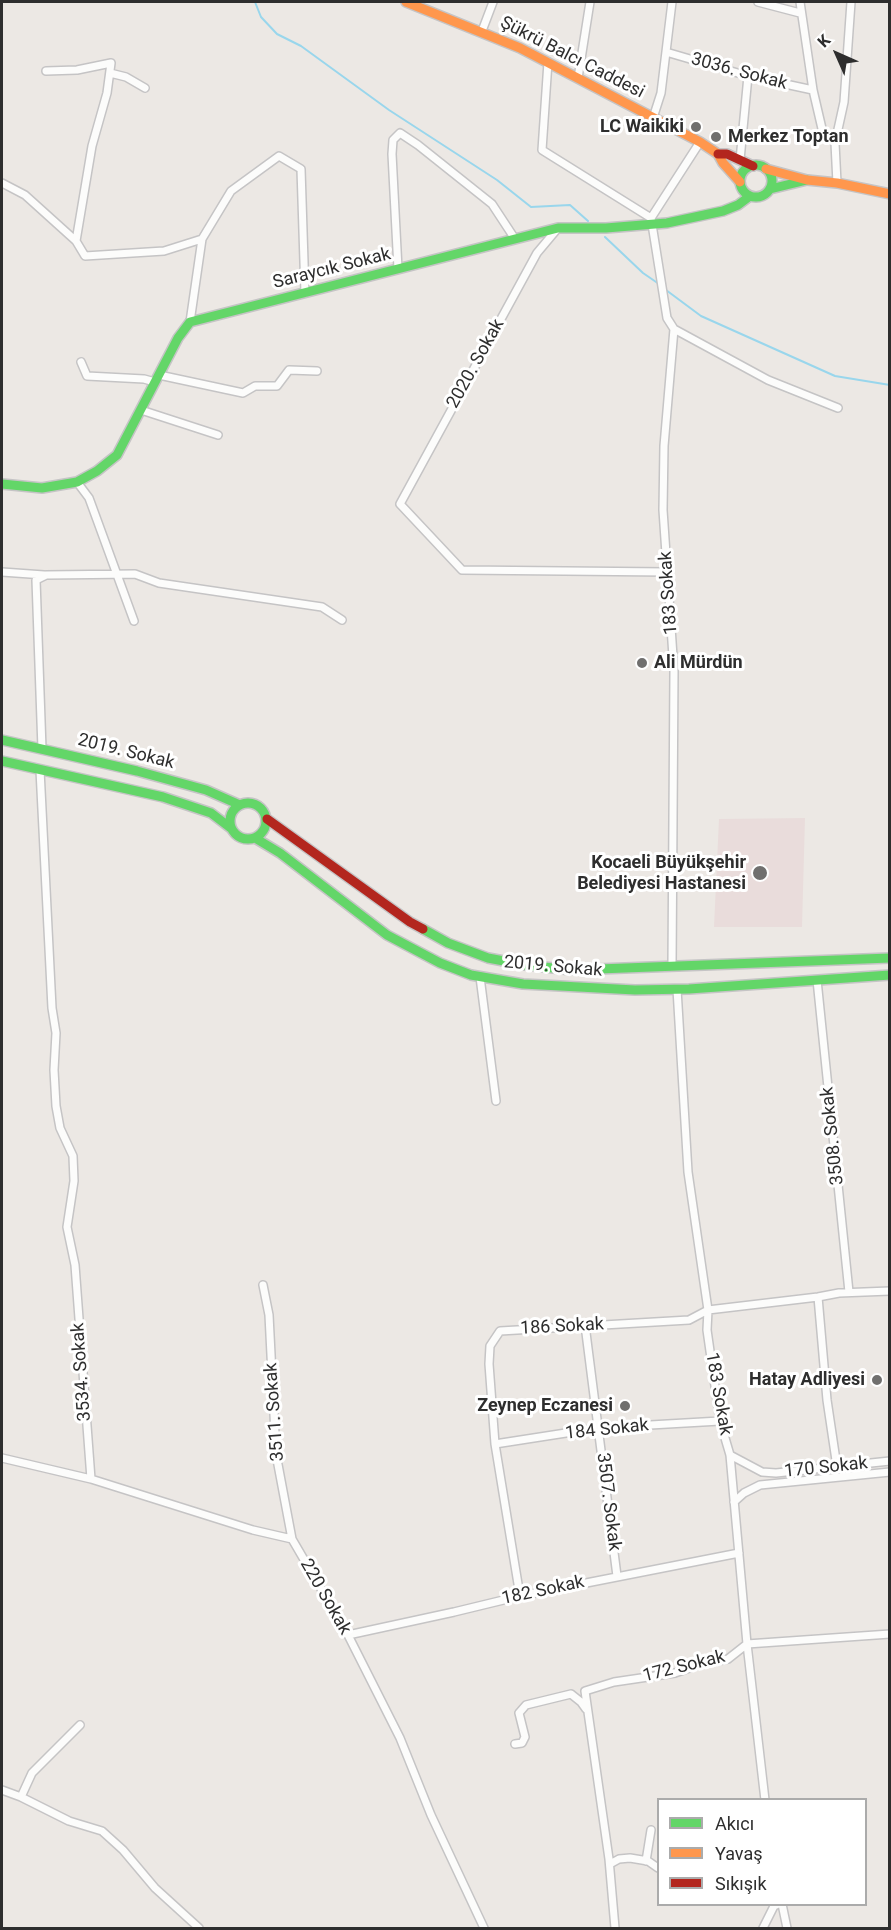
<!DOCTYPE html>
<html>
<head>
<meta charset="utf-8">
<style>
  body { margin:0 }
  #map { position:relative; width:891px; height:1930px; overflow:hidden; background:#ece8e4; font-family:Roboto,sans-serif }
  canvas { display:block }
  .frame { position:absolute; inset:0; border:3px solid #2e2e2e; pointer-events:none }
  .legend { position:absolute; left:657px; top:1798px; width:210px; height:108px; box-sizing:border-box; background:#fff; border:2px solid #ababab; margin:0; padding:8px 10px; list-style:none; font-size:18px; color:#2e2e2e }
  .legend li { display:flex; align-items:center; gap:12px; height:30px }
  .legend b { width:30px; border:2px solid #ababab }
  .north { position:absolute; left:807px; top:24px; width:60px; height:60px; -webkit-text-stroke:4px #fff; paint-order:stroke; rotate:315deg; font-size:16px; font-weight:700; line-height:24px; text-align:center; color:#2e2e2e }
  .north::after { content:''; display:block; margin:auto; width:21px; height:27px; background:#2e2e2e; clip-path:polygon(50% 0,100% 100%,50% 72%,0 100%) }
</style>
</head>
<body>
<div id="map">
<canvas width="891" height="1930"></canvas>
<div class="frame"></div>
<ul class="legend">
<li><b style="height:8px;background:#63d668"></b>Akıcı</li>
<li><b style="height:8px;background:#ff974d"></b>Yavaş</li>
<li><b style="height:8px;background:#b3261e"></b>Sıkışık</li>
</ul>
<div class="north">K</div>
</div>
<script>
const c = document.querySelector('canvas').getContext('2d');
c.lineJoin = 'round';
function fill(path, color) { c.fillStyle = color; c.fill(path, 'evenodd'); }
const poly = rows => new Path2D(rows.map(r => 'M' + r).join(''));
function trace(path, color, width, dash) { c.strokeStyle = color; c.lineWidth = width; c.lineCap = dash ? 'butt' : 'round'; c.setLineDash(dash || []); c.stroke(path); }
function label(font, color, halo, rows, align = 'center') {
  c.font = font + ' Roboto,sans-serif'; c.lineWidth = 6; c.setLineDash([]); c.textBaseline = 'middle'; c.strokeStyle = halo; c.fillStyle = color; for (const [text, x, y, turn = 0] of rows) {
    c.save(); c.translate(x, y); c.rotate((+turn || 0) * Math.PI / 180); c.textAlign = isNaN(turn) ? turn : align; if (halo) c.strokeText(text, 0, 0); c.fillText(text, 0, 0); c.restore();
  }
}
const medical = poly([
  [805,818,802,927,714,927,719,819]
]);
const stream = poly([
  [255,2,261,17,277,34,301,46,389,110,497,180,531,207,570,205,588,221],
  [605,237,643,273,659,284],
  [666,290,701,316,835,376,890,385]
]);
const street = poly([
  [758,2,800,13],
  [800,2,813,90,823,133,835,143],
  [482,31,493,2],
  [666,52,748,76,813,90],
  [548,62,542,150,651,218,667,318,674,329,664,446,663,510,674,671,672,965],
  [46,71,77,70,111,63,107,93,92,146,76,241],
  [110,73,126,77,145,88],
  [578,78,590,2],
  [653,118,661,93,672,2],
  [740,160,748,76],
  [2,183,25,195,76,241,85,256,164,251,202,239,190,322],
  [837,183,835,143,844,102,851,2],
  [651,218,700,142],
  [558,228,537,253,400,504,462,570,667,572],
  [202,239,231,191,279,156,301,169,305,293],
  [398,269,392,154,393,140,400,133,418,145,492,204,515,239],
  [674,329,768,380,838,408],
  [81,362,87,376,144,379,155,382],
  [159,375,243,393,255,386,277,386,289,370,317,371],
  [141,410,218,435],
  [77,482,89,498,134,621],
  [2,572,44,575],
  [42,749,36,580,46,575,135,574,159,583,322,607,342,620],
  [40,770,52,1008,56,1033,54,1070,56,1106,60,1128,73,1156,74,1181,67,1227,75,1265,91,1479],
  [480,977,496,1101],
  [817,980,849,1292],
  [677,989,688,1172,708,1310,707,1330,720,1421,730,1455,747,1644,765,1800],
  [263,1285,269,1315,276,1454,292,1539,348,1635,400,1738,431,1815,484,1928],
  [818,1297,827,1400,837,1467],
  [585,1325,617,1576],
  [495,1444,598,1428,720,1421],
  [730,1455,762,1472,776,1473,890,1461],
  [2,1458,91,1479,253,1530,292,1539],
  [734,1502,744,1493,760,1485,890,1472],
  [520,1596,495,1444,489,1364,490,1346,500,1331,689,1320,708,1310,818,1297,839,1293,890,1291],
  [348,1635,454,1612,520,1596,739,1553],
  [515,1744,522,1743,525,1737,519,1713,526,1705,571,1694,581,1702,586,1709],
  [2,1790,21,1797,69,1821,102,1831,123,1850,155,1888,199,1928],
  [21,1797,32,1773,80,1725],
  [646,1861,651,1830],
  [610,1864,619,1859,630,1858,648,1861,658,1868],
  [782,1904,787,1928],
  [615,1928,609,1859,585,1691,614,1682,675,1673,701,1664,728,1659,747,1644,890,1634],
  [763,1928,774,1906,778,1904]
]);
const fast = poly([
  '740 181a16 16 0 1 1 32 0a16 16 0 1 1-32 0Z',
  [770,189,807,180],
  [2,484,42,488,77,482,97,471,117,455,178,338,190,322,558,228,606,228,667,223,723,211,738,205,750,196],
  [2,740,137,771,206,790,240,805],
  [2,761,163,797,211,813,232,829],
  '230 821a18 18 0 1 1 36 0a18 18 0 1 1-36 0Z',
  [255,838,280,853,387,935,440,963,471,975,523,984,635,990,689,989,890,975],
  [423,929,448,943,488,958,525,965,572,970,890,958]
]);
const slow = poly([
  [406,2,520,48,700,142,718,154,723,163,740,182],
  [766,169,807,180,837,183,890,194]
]);
const jam = poly([
  [718,154,727,154,753,166],
  [267,819,410,922,423,929]
]);
const markers = [
  [696,127,6,"#706f6e"],
  [716,137,6,"#706f6e"],
  [642,663,6,"#706f6e"],
  [760,873,8,"#706f6e"],
  [877,1380,6,"#706f6e"],
  [625,1406,6,"#706f6e"]
];
const streetNames = [
  ["Şükrü Balcı Caddesi",572,58,27],
  ["3036. Sokak",739,72,15],
  ["Saraycık Sokak",332,269,-14],
  ["2020. Sokak",476,364,-61],
  ["183 Sokak",669,593,-94],
  ["2019. Sokak",126,752,14],
  ["2019. Sokak",553,967,5],
  ["3508. Sokak",833,1136,-96],
  ["186 Sokak",562,1327,-3],
  ["3534. Sokak",82,1372,-94],
  ["183 Sokak",718,1394,80],
  ["3511. Sokak",275,1412,-94],
  ["184 Sokak",607,1430,-6],
  ["170 Sokak",826,1468,-6],
  ["3507. Sokak",608,1502,83],
  ["182 Sokak",543,1591,-12],
  ["220 Sokak",325,1597,60],
  ["172 Sokak",684,1667,-14]
];
const poiNames = [
  ["LC Waikiki",684,127],
  ["Merkez Toptan",728,137,"left"],
  ["Ali Mürdün",654,663,"left"],
  ["Kocaeli Büyükşehir",746,863],
  ["Belediyesi Hastanesi",746,884],
  ["Hatay Adliyesi",865,1380],
  ["Zeynep Eczanesi",613,1406]
];
fill(medical, '#e9dcdb');
trace(stream, '#99d6ec', 2);
trace(street, '#c5c4c5', 10);
trace(fast, '#c5c4c5', 12);
trace(slow, '#c5c4c5', 12);
trace(jam, '#c5c4c5', 12);
trace(street, '#fcfcfb', 7);
trace(fast, '#63d668', 9);
trace(slow, '#ff974d', 9);
trace(jam, '#b3261e', 9);
for (const [x, y, r, color] of markers) { const dot = new Path2D(); dot.arc(x, y, r, 0, 2 * Math.PI); c.fillStyle = color; c.fill(dot); trace(dot, '#fff', 2); }
label('18px', '#2e2e2e', '#fff', streetNames);
label('bold 18px', '#2e2e2e', '#fff', poiNames, 'right');
</script>
</body>
</html>
